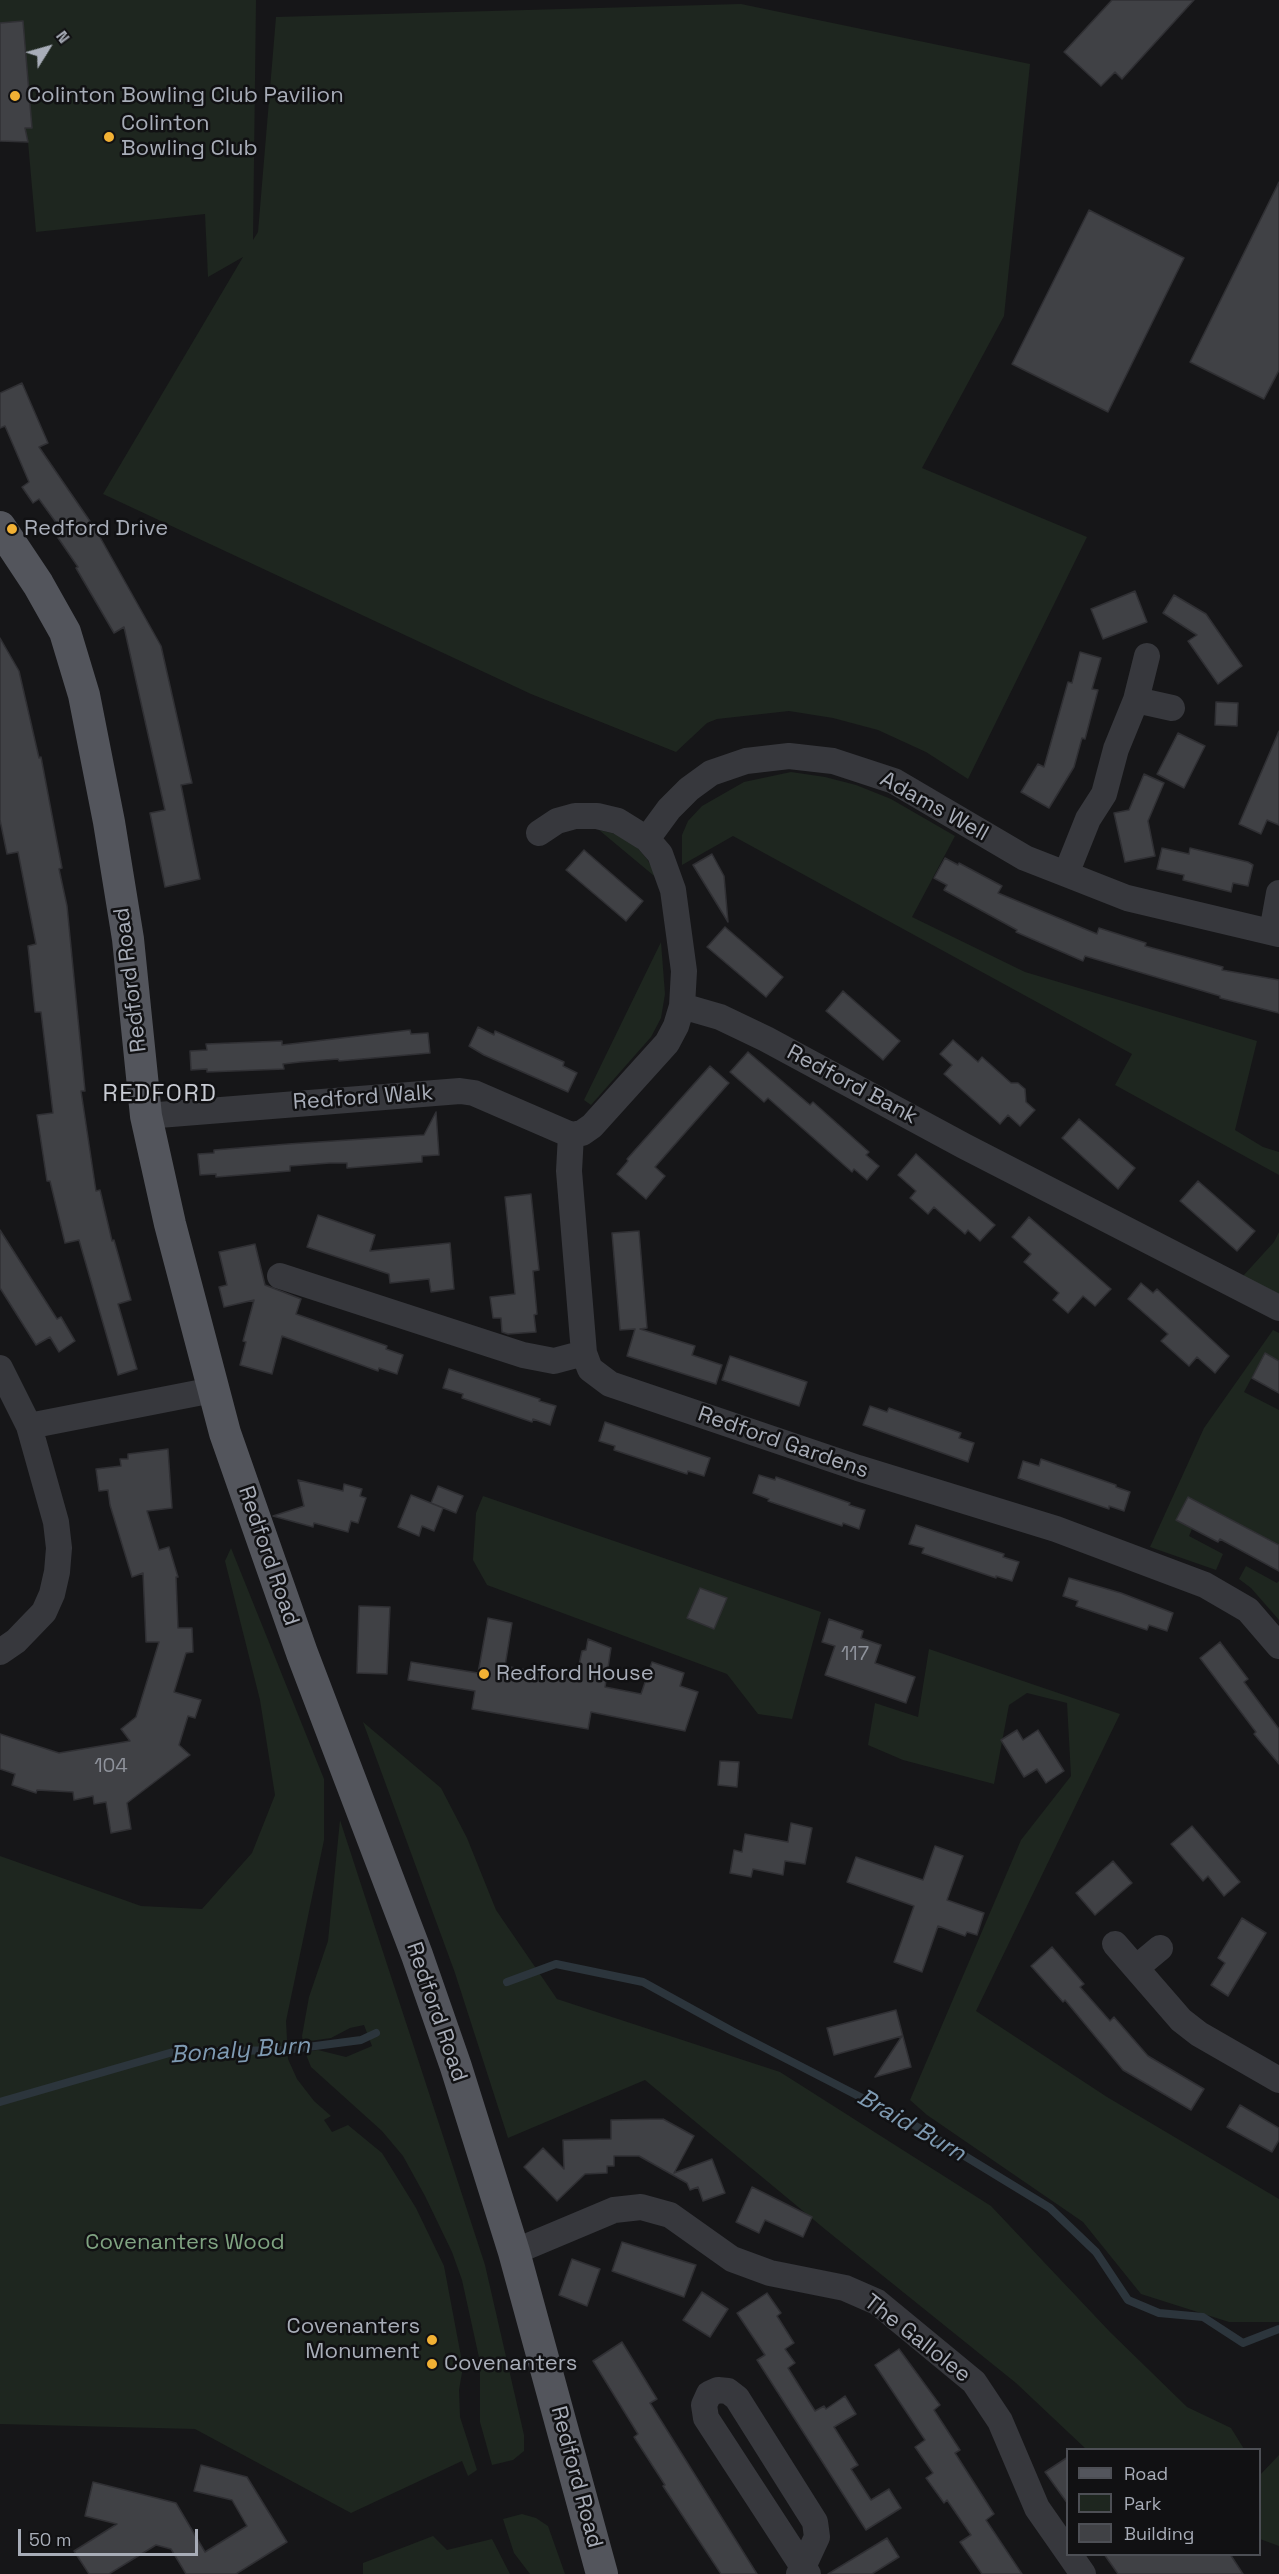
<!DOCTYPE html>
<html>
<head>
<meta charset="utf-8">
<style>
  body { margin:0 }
  #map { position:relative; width:1279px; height:2574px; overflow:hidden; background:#161618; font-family:"Space Grotesk",sans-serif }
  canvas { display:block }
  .legend { position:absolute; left:1066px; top:2448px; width:195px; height:108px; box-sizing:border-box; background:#111113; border:2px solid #4d4f55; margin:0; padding:8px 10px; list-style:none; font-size:18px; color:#a8adb8 }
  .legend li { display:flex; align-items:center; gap:12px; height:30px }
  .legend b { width:30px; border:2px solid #4d4f55 }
  .north { position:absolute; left:18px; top:18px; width:60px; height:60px; -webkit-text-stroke:4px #111113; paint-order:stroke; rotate:53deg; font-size:16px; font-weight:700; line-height:24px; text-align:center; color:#a8adb8 }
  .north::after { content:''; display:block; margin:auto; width:21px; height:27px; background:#a8adb8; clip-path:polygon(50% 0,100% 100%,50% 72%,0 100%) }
  .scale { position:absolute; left:18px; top:2529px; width:180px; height:27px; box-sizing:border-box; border:3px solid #a8adb8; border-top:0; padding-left:8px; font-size:18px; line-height:21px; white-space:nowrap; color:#a8adb8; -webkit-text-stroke:4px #111113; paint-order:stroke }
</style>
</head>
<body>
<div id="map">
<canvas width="1279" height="2574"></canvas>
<ul class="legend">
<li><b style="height:8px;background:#53555c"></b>Road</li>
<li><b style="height:16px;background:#1e261f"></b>Park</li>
<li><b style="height:16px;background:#404145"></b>Building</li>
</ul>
<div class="north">N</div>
<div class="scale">50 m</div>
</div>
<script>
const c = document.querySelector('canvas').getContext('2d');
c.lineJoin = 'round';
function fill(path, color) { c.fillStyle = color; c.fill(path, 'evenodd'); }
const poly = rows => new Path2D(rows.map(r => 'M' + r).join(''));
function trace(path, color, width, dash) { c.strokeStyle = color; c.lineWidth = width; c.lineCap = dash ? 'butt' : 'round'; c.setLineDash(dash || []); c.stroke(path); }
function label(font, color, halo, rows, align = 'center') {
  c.font = font + ' "Space Grotesk",sans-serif'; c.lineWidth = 5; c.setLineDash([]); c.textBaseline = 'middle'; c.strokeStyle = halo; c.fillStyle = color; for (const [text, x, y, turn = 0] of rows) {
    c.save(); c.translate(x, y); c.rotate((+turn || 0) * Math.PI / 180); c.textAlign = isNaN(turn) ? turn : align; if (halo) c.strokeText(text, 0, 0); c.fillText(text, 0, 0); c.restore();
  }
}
const green = poly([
  [0,0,256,0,253,240,258,232,276,17,741,4,1030,64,1004,316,922,468,1087,537,968,779,926,752,878,730,833,718,789,711,717,719,707,723,676,752,531,694,103,494,243,257,208,277,205,214,36,232,28,142,0,141],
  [791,772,825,777,856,785,891,799,955,836,912,917,1025,972,1257,1041,1235,1130,1263,1147,1279,1152,1279,1175,1115,1085,1132,1054,733,836,682,865,682,835,688,821,702,806,744,782],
  [599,830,620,835,636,846,647,859,659,880],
  [661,942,665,994,661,1018,651,1037,591,1105,584,1100],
  [1279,1232,1279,1294,1243,1276,1274,1242],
  [1273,1330,1279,1333,1279,1361,1265,1353,1244,1392,1279,1410,1279,1545,1189,1497,1177,1520,1192,1529,1189,1536,1223,1554,1216,1570,1150,1547,1204,1428],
  [483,1496,821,1612,792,1719,758,1714,727,1674,487,1585,473,1560,476,1513],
  [231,1548,324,1779,324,1840,286,2021,288,2059,297,2079,314,2101,331,2116,324,2120,332,2132,348,2125,382,2153,416,2208,444,2266,463,2367,459,2390,460,2417,477,2470,468,2476,462,2461,351,2513,195,2429,0,2424,0,1856,141,1906,202,1909,252,1853,275,1795,260,1700,225,1561],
  [1246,1566,1277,1583,1279,1581,1279,1620,1251,1588,1239,1579],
  [929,1649,1120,1714,976,2011,1107,2097,1279,2199,1279,2322,1229,2322,1141,2294,1083,2222,927,2115,910,2100,1021,1840,1071,1776,1067,1703,1027,1693,1009,1705,994,1784,903,1760,868,1745,875,1703,918,1717],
  [363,1722,441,1788,467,1838,496,1910,557,1999,780,2072,991,2206,1110,2332,1187,2407,1231,2428,1244,2449,1086,2449,1016,2383,826,2230,645,2080,508,2138,455,1973],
  [340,1820,485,2265,524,2435,524,2451,513,2460,492,2465,480,2422,480,2362,462,2280,452,2252,425,2196,403,2156,382,2131,311,2067,305,2052,318,2050,346,2057,372,2046,364,2025,350,2028,331,2038,303,2042,302,2036,309,1997,328,1941],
  [1279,2455,1279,2546,1260,2539,1260,2475],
  [522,2514,536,2518,548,2526,565,2574,530,2574,514,2553,503,2519],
  [433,2536,447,2550,492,2539,510,2574,363,2574,363,2563]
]);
const stream = poly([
  [507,1982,556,1964,643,1982,732,2031,909,2122,1050,2208,1096,2252,1128,2300,1159,2313,1203,2317,1243,2343,1279,2329],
  [0,2102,173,2052,285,2050,361,2040,376,2033]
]);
const building = poly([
  [1112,0,1194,0,1122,79,1115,72,1101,86,1064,52,1112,0],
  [23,21,32,128,25,128,28,142,0,141,0,23,23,21],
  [1279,182,1279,370,1264,399,1190,362,1279,182],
  [1089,210,1184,258,1108,412,1012,364,1089,210],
  [22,383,48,443,39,447,96,530,161,646,192,783,181,785,200,879,165,887,150,813,165,810,124,627,114,633,76,568,78,567,54,532,60,528,39,499,33,503,22,487,29,482,5,426,0,428,0,393,22,383],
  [1135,591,1147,622,1103,639,1091,609,1135,591],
  [1174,595,1206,614,1242,666,1218,684,1188,641,1197,635,1163,613,1174,595],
  [0,638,19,671,39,758,41,757,62,868,59,869,67,906,85,1091,81,1091,96,1191,100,1190,112,1241,114,1240,131,1300,118,1304,137,1369,118,1375,79,1240,65,1243,50,1181,47,1181,37,1115,53,1113,41,1012,35,1012,28,946,36,944,18,852,7,854,0,820,0,638],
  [1080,652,1101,658,1092,689,1098,690,1085,739,1082,738,1074,767,1049,808,1021,792,1038,764,1044,767,1068,682,1072,683,1080,652],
  [1216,702,1238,703,1237,726,1215,725,1216,702],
  [1279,731,1279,825,1267,820,1261,834,1239,824,1279,731],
  [1178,733,1205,746,1184,788,1157,774,1178,733],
  [1144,774,1164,783,1148,821,1155,856,1125,862,1114,813,1129,810,1144,774],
  [1162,848,1189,854,1190,848,1248,862,1253,865,1248,886,1233,883,1231,892,1183,880,1184,875,1157,869,1162,848],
  [584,850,643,901,626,921,566,870,584,850],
  [712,854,724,876,728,922,693,865,712,854],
  [945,858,958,865,959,863,1002,886,998,893,1097,934,1099,928,1146,943,1145,946,1223,967,1222,970,1279,980,1279,1013,1220,998,1220,996,1085,956,1083,961,1016,932,1017,930,944,890,947,885,934,878,945,858],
  [725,927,783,977,766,997,707,947,725,927],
  [843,991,900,1041,883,1060,826,1011,843,991],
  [478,1027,494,1035,495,1031,564,1062,563,1066,577,1073,568,1092,484,1055,469,1046,478,1027],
  [410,1030,411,1034,428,1033,430,1053,339,1061,338,1059,300,1062,283,1064,284,1069,207,1072,207,1069,191,1070,190,1051,207,1050,206,1044,282,1041,282,1045,410,1030],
  [953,1040,978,1062,982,1057,1011,1083,1018,1083,1025,1089,1026,1102,1035,1110,1020,1126,1008,1115,1000,1124,944,1074,952,1065,940,1054,953,1040],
  [748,1052,810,1105,813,1102,869,1152,866,1155,879,1166,867,1180,854,1169,852,1172,768,1098,764,1102,730,1072,748,1052],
  [710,1066,729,1083,655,1167,665,1176,646,1199,617,1174,628,1161,627,1159,710,1066],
  [436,1112,439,1155,422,1156,422,1162,347,1168,347,1163,330,1163,290,1166,290,1171,216,1177,216,1174,200,1175,198,1154,214,1153,214,1150,288,1144,424,1135,436,1112],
  [1079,1119,1135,1168,1118,1189,1062,1138,1079,1119],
  [916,1154,995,1225,980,1241,968,1230,965,1234,934,1207,928,1214,910,1198,916,1191,898,1175,916,1154],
  [1198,1181,1255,1231,1237,1251,1180,1201,1198,1181],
  [531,1194,539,1270,533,1271,537,1314,534,1315,536,1332,508,1334,502,1332,501,1318,493,1318,490,1297,515,1294,505,1197,531,1194],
  [318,1215,375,1235,370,1251,450,1243,454,1289,431,1292,429,1279,390,1283,389,1274,307,1247,318,1215],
  [1029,1217,1111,1289,1095,1306,1083,1296,1068,1313,1053,1300,1059,1293,1024,1262,1031,1254,1012,1237,1029,1217],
  [0,1230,57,1319,61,1317,75,1341,59,1352,50,1337,36,1345,0,1288,0,1230],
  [639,1231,647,1328,640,1329,695,1346,692,1355,722,1365,716,1384,627,1356,635,1329,620,1330,612,1233,639,1231],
  [255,1244,265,1285,301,1299,296,1314,387,1346,386,1349,403,1355,397,1374,379,1368,378,1371,282,1336,272,1374,240,1365,246,1342,243,1341,254,1300,224,1307,219,1287,227,1285,219,1252,255,1244],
  [1141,1283,1153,1293,1157,1289,1229,1356,1215,1373,1197,1357,1189,1366,1161,1341,1168,1334,1128,1299,1141,1283],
  [1265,1353,1279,1361,1279,1393,1252,1378,1265,1353],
  [730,1356,807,1382,799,1406,722,1380,730,1356],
  [449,1369,540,1399,539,1401,556,1406,550,1425,533,1419,532,1422,462,1398,463,1394,443,1388,449,1369],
  [870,1406,887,1412,889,1408,961,1433,959,1438,974,1443,968,1462,863,1425,870,1406],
  [605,1422,710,1458,704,1476,688,1471,687,1474,614,1450,615,1446,599,1441,605,1422],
  [168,1449,172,1508,147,1511,159,1550,169,1547,178,1577,176,1577,178,1628,192,1628,193,1652,186,1653,174,1692,201,1700,195,1718,188,1716,179,1745,190,1755,127,1803,131,1829,111,1833,106,1802,94,1804,93,1796,74,1800,73,1792,37,1790,36,1793,12,1785,15,1774,0,1769,0,1734,59,1753,130,1741,121,1729,136,1717,159,1642,146,1642,143,1573,132,1577,110,1505,108,1490,99,1491,96,1469,121,1466,120,1459,128,1459,128,1454,168,1449],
  [1041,1459,1116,1485,1116,1487,1130,1492,1124,1511,1109,1506,1109,1509,1018,1478,1023,1461,1039,1466,1041,1459],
  [759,1475,775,1480,776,1477,850,1503,849,1505,865,1510,859,1529,843,1523,842,1526,768,1501,769,1499,753,1493,759,1475],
  [298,1480,343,1491,344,1484,362,1489,360,1496,366,1498,358,1523,351,1521,348,1532,314,1523,313,1527,273,1516,304,1506,298,1480],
  [438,1486,463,1496,456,1513,431,1503,438,1486],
  [411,1495,443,1508,434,1531,422,1526,419,1536,398,1527,411,1495],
  [1188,1497,1279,1545,1279,1571,1220,1539,1218,1542,1176,1520,1188,1497],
  [916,1525,1004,1554,1003,1557,1019,1562,1012,1581,996,1576,996,1578,922,1553,924,1548,909,1544,916,1525],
  [1069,1578,1121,1593,1173,1613,1167,1631,1149,1625,1147,1630,1076,1606,1078,1601,1063,1596,1069,1578],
  [700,1588,727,1598,714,1629,687,1618,700,1588],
  [359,1606,390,1607,387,1674,357,1673,359,1606],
  [488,1618,512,1623,505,1666,576,1679,582,1651,586,1650,588,1639,611,1648,605,1687,641,1694,652,1662,684,1673,680,1686,698,1692,685,1731,591,1712,588,1729,472,1709,475,1691,408,1680,411,1662,478,1673,488,1618],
  [829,1619,863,1631,861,1638,881,1645,875,1663,915,1677,906,1703,825,1675,835,1646,822,1642,829,1619],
  [1220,1642,1248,1679,1244,1682,1279,1729,1279,1764,1254,1734,1256,1732,1200,1658,1220,1642],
  [1017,1730,1023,1740,1038,1730,1064,1771,1046,1783,1037,1769,1024,1777,1001,1740,1017,1730],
  [720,1761,739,1762,737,1787,718,1785,720,1761],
  [791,1823,812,1828,805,1864,785,1861,783,1875,753,1869,751,1877,730,1873,734,1850,742,1852,745,1834,788,1842,791,1823],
  [1192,1826,1240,1882,1224,1896,1208,1876,1203,1881,1171,1844,1192,1826],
  [935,1846,963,1856,947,1900,984,1913,977,1935,967,1932,965,1936,938,1926,922,1972,894,1962,914,1906,847,1882,856,1857,923,1880,935,1846],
  [1113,1861,1132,1883,1095,1915,1076,1893,1113,1861],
  [1242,1918,1266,1933,1228,1996,1211,1985,1225,1963,1218,1958,1242,1918],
  [1052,1947,1084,1984,1080,1987,1110,2021,1114,2017,1148,2056,1204,2089,1191,2110,1123,2070,1065,2000,1063,2002,1031,1966,1052,1947],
  [896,2010,911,2067,875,2077,902,2036,834,2055,827,2028,896,2010],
  [1240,2105,1279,2128,1279,2140,1272,2152,1227,2127,1240,2105],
  [663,2119,694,2136,674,2173,712,2159,725,2193,703,2201,698,2187,690,2190,687,2183,639,2156,614,2156,614,2166,607,2166,607,2173,585,2174,557,2201,524,2167,543,2148,564,2169,563,2140,611,2139,611,2120,663,2119],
  [752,2187,812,2217,803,2237,765,2220,759,2233,736,2222,752,2187],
  [622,2242,696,2265,684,2297,612,2271,622,2242],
  [572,2259,600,2269,587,2306,559,2295,572,2259],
  [702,2292,728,2309,710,2337,683,2320,702,2292],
  [767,2293,781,2313,777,2316,794,2343,785,2349,795,2363,788,2368,815,2411,824,2406,826,2409,845,2396,856,2414,834,2427,858,2465,851,2469,871,2500,889,2489,901,2508,866,2530,757,2360,765,2355,737,2313,767,2293],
  [622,2342,657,2399,650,2403,757,2574,721,2574,663,2486,665,2485,634,2437,638,2434,593,2361,622,2342],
  [899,2349,940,2405,934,2410,960,2450,955,2453,994,2514,986,2520,1022,2574,982,2574,960,2542,971,2535,947,2500,944,2503,926,2478,933,2473,915,2447,925,2440,875,2365,899,2349],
  [1068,2457,1068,2504,1045,2472,1068,2457],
  [201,2465,247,2477,287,2542,236,2574,186,2574,171,2549,156,2545,109,2574,89,2574,74,2551,117,2524,85,2516,93,2482,176,2503,205,2552,247,2526,232,2500,194,2491,201,2465],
  [887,2538,899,2557,872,2574,828,2574,887,2538],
  [1104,2554,1230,2554,1243,2574,1118,2574,1104,2554]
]);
const minor = poly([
  [1136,700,1172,708],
  [647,839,669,809,689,789,711,773,746,761,789,756,833,761,894,781,1025,858,1066,874,1127,898,1279,934],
  [1066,874,1088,819,1104,794,1116,749,1136,700,1147,656],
  [1272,932,1279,893],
  [682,1006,720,1017,766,1039,964,1146,1279,1308],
  [146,1116,460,1091,474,1093,571,1135,582,1133,592,1126,667,1043,676,1026,682,1006,684,971,673,890,660,854,647,839,618,821,597,816,575,816,557,821,539,833],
  [571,1135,569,1171,584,1353],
  [280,1276,523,1355,554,1361,584,1353,590,1369,610,1384,858,1468,1056,1529,1205,1585,1248,1610,1279,1646],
  [0,1368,29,1426,213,1390],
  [0,1652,16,1641,44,1612,52,1594,57,1572,59,1548,56,1522,29,1426],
  [1115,1944,1181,2020,1199,2034,1279,2080],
  [1136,1968,1160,1948],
  [514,2252,614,2210,641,2207,670,2215,732,2259,770,2273,845,2288,877,2302,974,2382,1000,2421,1037,2508,1083,2574],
  [799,2574,803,2567,706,2418,704,2405,709,2394,718,2390,728,2391,737,2398,815,2522,817,2537,803,2567,808,2574]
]);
const major = poly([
  [0,527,38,584,65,632,84,695,109,822,128,939,146,1116,170,1224,225,1433,302,1653,417,1955,456,2067,514,2252,602,2574]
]);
const markers = [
  [15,96,6,"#f2b134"],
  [109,137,6,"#f2b134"],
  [12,529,6,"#f2b134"],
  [484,1674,6,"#f2b134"],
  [432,2340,6,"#f2b134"],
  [432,2364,6,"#f2b134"]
];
const numberNames = [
  ["117",855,1655],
  ["104",111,1767]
];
const poiNames = [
  ["Colinton Bowling Club Pavilion",27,96],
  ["Colinton",121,124],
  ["Bowling Club",121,149],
  ["Redford Drive",24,529],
  ["Redford House",496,1674],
  ["Covenanters",420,2327,"right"],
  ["Monument",420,2352,"right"],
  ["Covenanters",444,2364]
];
const streetNames = [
  ["Adams Well",934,807,29],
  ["Redford Road",131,980,-97],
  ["Redford Bank",852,1085,28],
  ["Redford Walk",363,1098,-4],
  ["Redford Gardens",783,1443,19],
  ["Redford Road",268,1556,71],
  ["Redford Road",436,2012,71],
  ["The Gallolee",917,2339,38],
  ["Redford Road",576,2477,75]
];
const parkNames = [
  ["Covenanters Wood",185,2243]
];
const neighbourhoodNames = [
  ["REDFORD",160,1094]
];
const waterNames = [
  ["Bonaly Burn",240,2051,-4],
  ["Braid Burn",911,2126,30]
];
fill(green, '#1e261f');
trace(stream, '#2c353c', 8);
fill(building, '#404145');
trace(building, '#303034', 1.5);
trace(minor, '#37383d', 26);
trace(major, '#53555c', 32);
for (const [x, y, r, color] of markers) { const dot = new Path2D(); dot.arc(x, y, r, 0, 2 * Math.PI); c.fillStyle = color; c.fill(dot); trace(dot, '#111113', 2); }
label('20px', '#8e929b', null, numberNames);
label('22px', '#a8adb8', '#111113', poiNames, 'left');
label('22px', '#a8adb8', '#111113', streetNames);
label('22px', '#7fa381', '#111113', parkNames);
c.letterSpacing = '1.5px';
label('24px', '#c9ccd4', '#111113', neighbourhoodNames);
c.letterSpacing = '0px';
label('italic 24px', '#7f9bb3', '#111113', waterNames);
</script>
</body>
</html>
